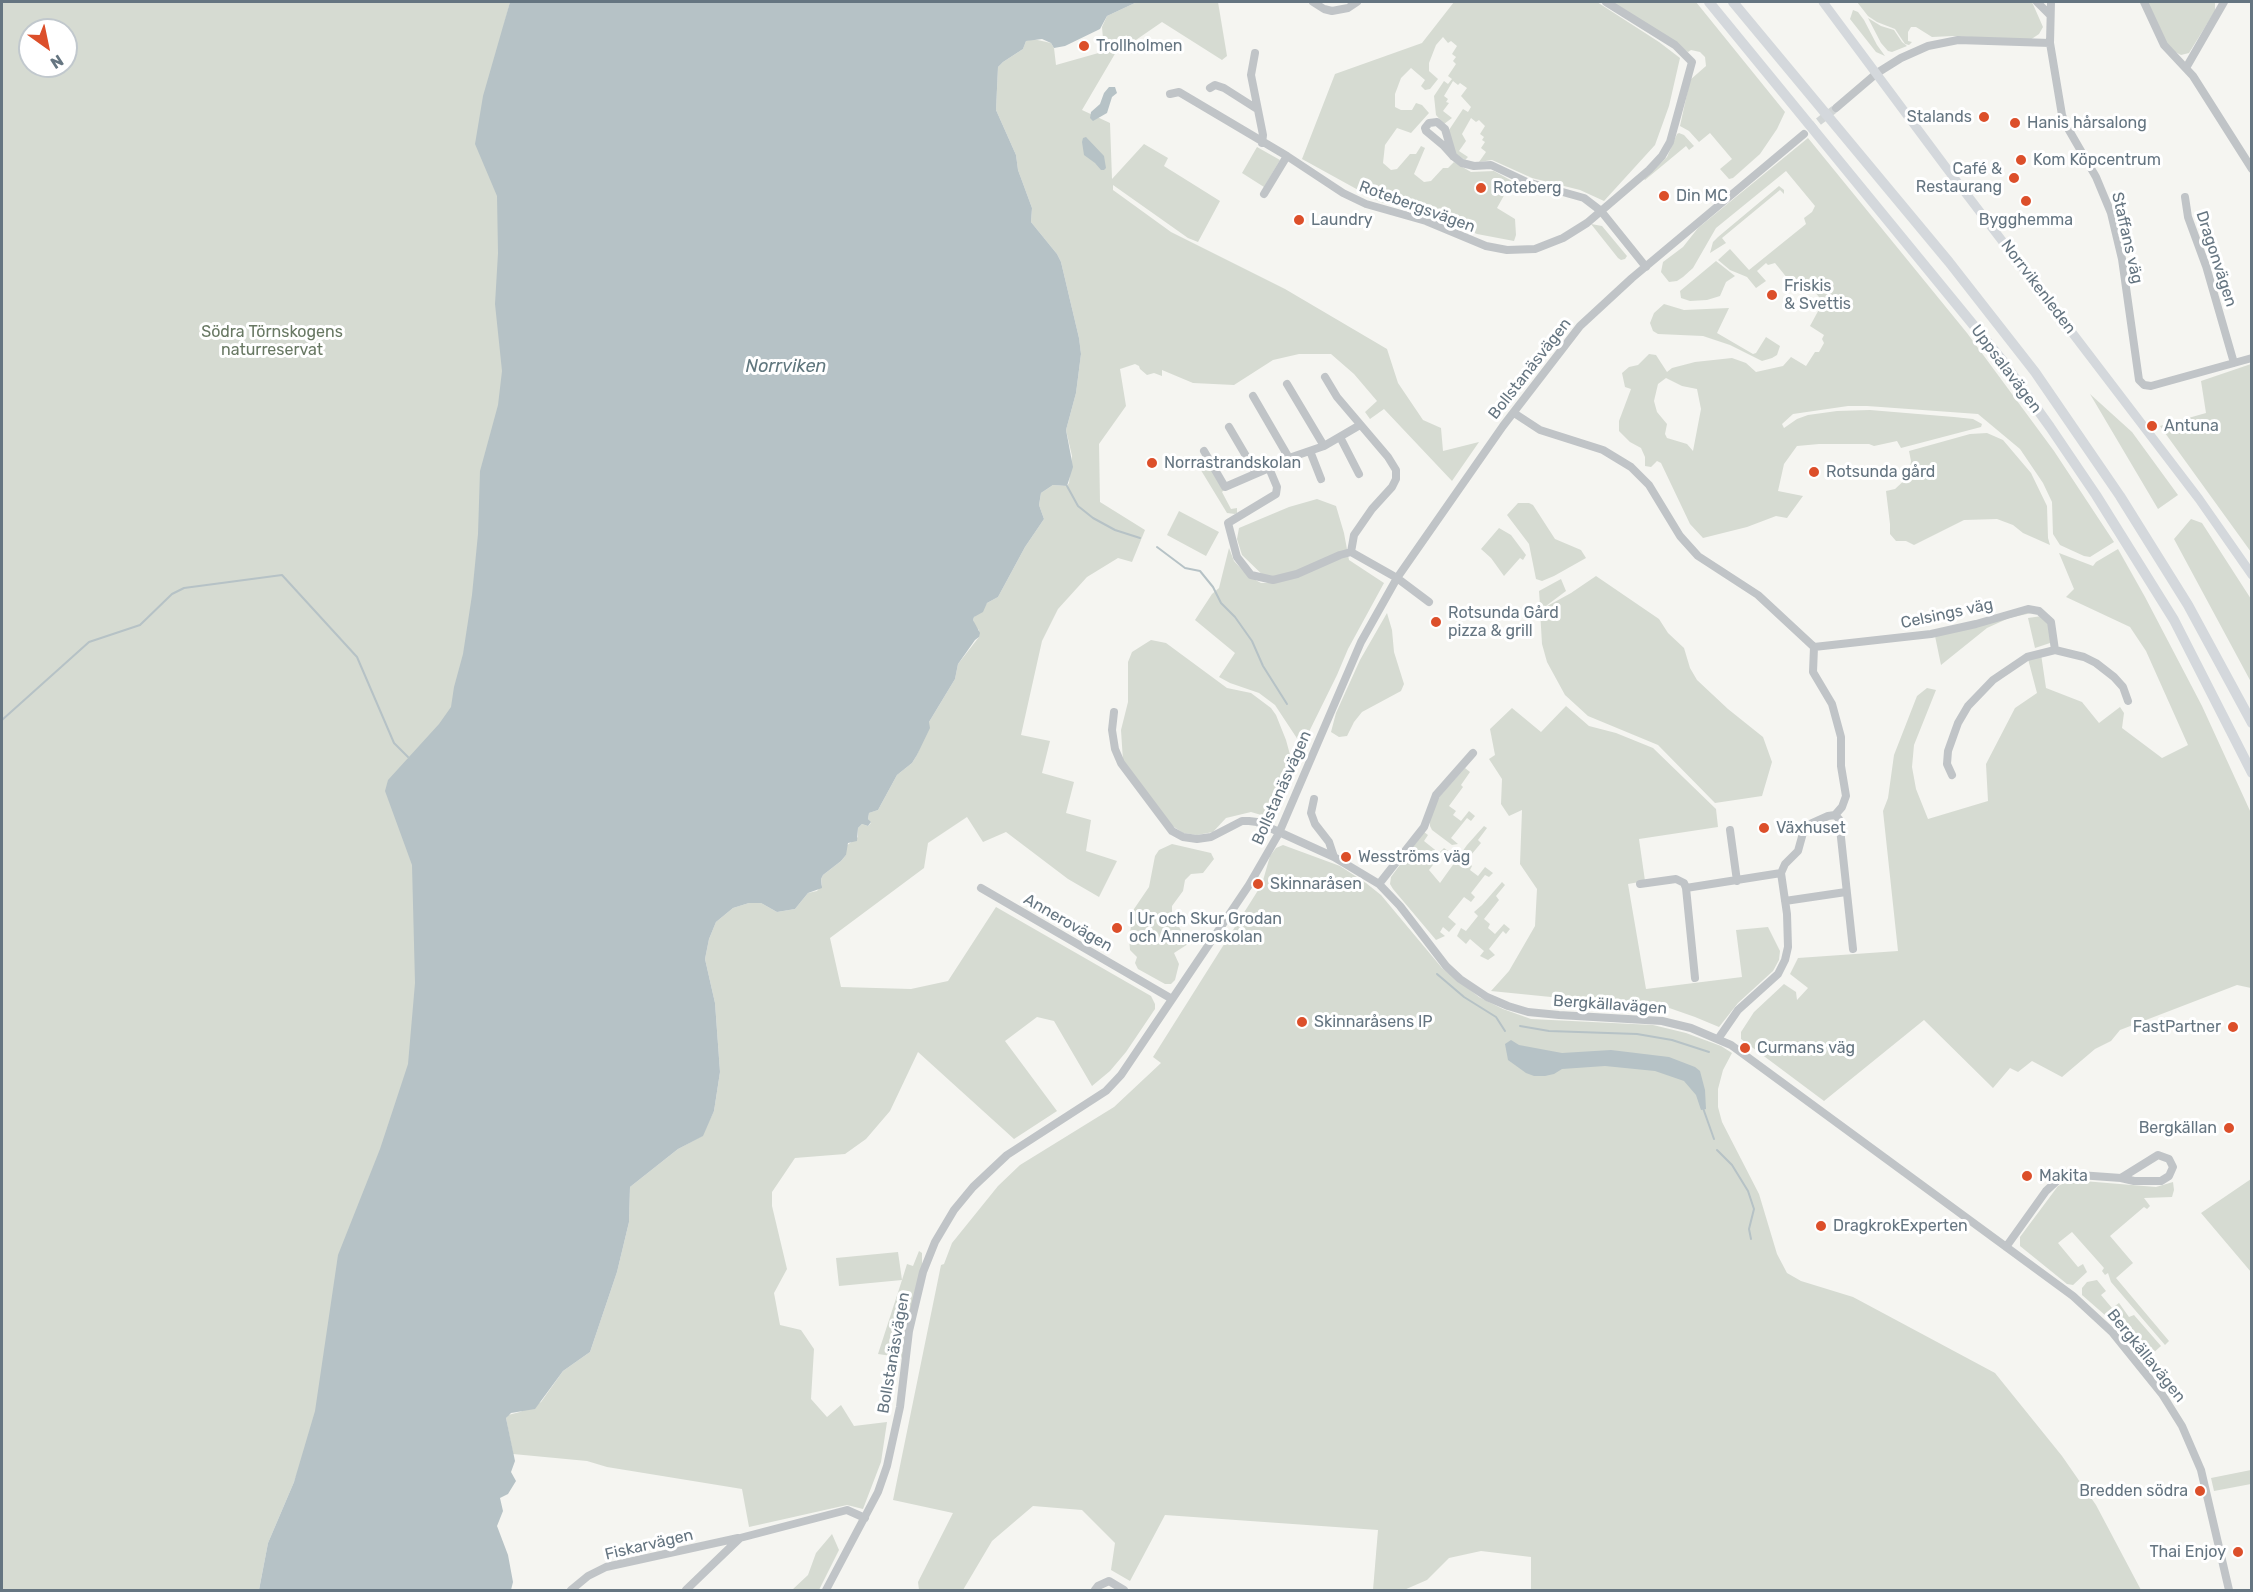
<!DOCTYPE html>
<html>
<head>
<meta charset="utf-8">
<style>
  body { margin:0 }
  #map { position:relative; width:2253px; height:1592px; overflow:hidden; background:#f5f5f1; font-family:Rubik,sans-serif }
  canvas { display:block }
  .frame { position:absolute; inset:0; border:3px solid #657581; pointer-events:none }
  .north { position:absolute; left:18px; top:18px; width:60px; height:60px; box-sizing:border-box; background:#fff; border:2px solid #c1c8cd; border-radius:50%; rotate:147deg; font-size:16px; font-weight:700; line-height:24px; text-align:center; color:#657581 }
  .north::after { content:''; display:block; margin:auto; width:21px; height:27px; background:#dc4f2a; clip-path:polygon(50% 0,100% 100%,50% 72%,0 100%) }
</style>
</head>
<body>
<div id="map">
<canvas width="2253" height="1592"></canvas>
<div class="frame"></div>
<div class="north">N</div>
</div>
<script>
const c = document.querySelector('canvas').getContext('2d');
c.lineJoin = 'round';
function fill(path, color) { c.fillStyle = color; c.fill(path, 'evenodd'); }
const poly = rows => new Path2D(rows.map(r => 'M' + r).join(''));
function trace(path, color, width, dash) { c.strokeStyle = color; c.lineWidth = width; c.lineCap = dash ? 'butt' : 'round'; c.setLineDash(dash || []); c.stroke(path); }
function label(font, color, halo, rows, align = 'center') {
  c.font = font + ' Rubik,sans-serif'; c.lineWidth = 6; c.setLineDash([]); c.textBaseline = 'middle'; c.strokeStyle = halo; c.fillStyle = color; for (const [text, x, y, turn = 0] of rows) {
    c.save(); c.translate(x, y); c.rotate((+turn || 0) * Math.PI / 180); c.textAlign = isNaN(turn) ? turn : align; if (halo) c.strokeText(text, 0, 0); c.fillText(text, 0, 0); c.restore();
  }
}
const green = poly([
  [2,2,510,2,504,25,544,32,454,1049,294,1482,268,1543,259,1590,2,1590],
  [30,30,66,30,66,66,30,66],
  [1137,2,1218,2,1227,56,1222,60,1162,22,1133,42,1126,35,1082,110,1110,123,1112,179,1144,144,1168,158,1164,166,1220,201,1198,242,1188,238,1113,185,1113,190,1171,232,1285,289,1387,349,1398,383,1423,420,1441,428,1443,451,1479,442,1452,481,1384,409,1370,419,1365,412,1377,401,1354,374,1331,354,1299,354,1273,360,1234,385,1193,383,1162,370,1162,376,1154,373,1147,375,1140,369,1139,366,1135,364,1120,369,1126,406,1099,444,1100,502,1145,530,1132,562,1118,558,1087,577,1058,609,1042,641,1021,735,1050,741,1042,773,1074,782,1066,813,1091,820,1086,851,1117,861,1099,897,1068,879,1006,832,983,842,967,817,928,843,924,868,830,938,841,987,911,989,948,981,996,907,1151,996,1155,1004,1155,1009,1126,1052,1110,1071,1092,1086,1054,1021,1037,1017,1005,1041,1057,1111,1014,1139,918,1052,890,1111,866,1139,845,1154,795,1158,772,1192,772,1206,787,1269,774,1293,780,1325,801,1330,814,1349,811,1399,827,1417,841,1405,854,1426,887,1422,881,1462,863,1509,847,1505,749,1527,742,1489,607,1467,587,1461,513,1454,506,1418,508,1415,520,1412,541,1402,563,1371,590,1352,617,1272,629,1222,630,1187,678,1149,702,1136,714,1111,720,1072,715,1003,705,959,709,939,716,922,733,908,749,903,761,903,777,912,795,909,808,893,817,891,822,885,821,879,823,875,841,861,846,855,846,846,858,837,858,828,862,824,868,826,871,823,868,819,869,813,878,810,897,775,912,763,917,755,929,722,955,679,958,664,979,637,979,630,975,627,973,620,974,617,987,603,998,597,1025,547,1044,519,1039,505,1041,493,1053,485,1067,486,1069,483,1072,456,1066,430,1076,393,1081,354,1079,338,1061,262,1057,254,1031,222,1032,208,1018,170,1016,155,996,110,998,67,1003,62,1023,49,1026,41,1033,39,1051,43,1054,48,1056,65,1102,52,1104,50,1102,27,1107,16],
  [1454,2,1597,2,1659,42,1680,58,1669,106,1655,145,1604,201,1580,190,1532,178,1492,160,1479,162,1486,152,1481,148,1485,142,1482,140,1484,137,1480,134,1485,126,1479,120,1476,122,1471,118,1462,134,1466,141,1459,151,1468,157,1465,160,1456,154,1453,151,1449,130,1463,109,1468,112,1471,107,1461,96,1467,88,1460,83,1458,85,1453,81,1444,96,1448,99,1446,102,1449,103,1443,111,1452,118,1444,124,1436,115,1434,96,1444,81,1448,84,1452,79,1448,76,1456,64,1453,61,1456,57,1452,54,1457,46,1451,41,1448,43,1443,37,1436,45,1429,63,1429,71,1438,79,1430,89,1425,90,1421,86,1425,80,1411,68,1401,78,1395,94,1395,107,1401,110,1412,110,1416,103,1422,105,1429,113,1411,133,1397,128,1385,145,1383,163,1391,170,1397,169,1410,154,1416,154,1421,146,1425,148,1414,174,1424,182,1431,181,1443,168,1448,168,1454,162,1471,172,1494,171,1512,181,1497,208,1515,219,1516,235,1514,241,1477,234,1442,218,1405,206,1380,202,1302,159,1335,74,1422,43],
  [1611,2,1696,2,1785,112,1777,129,1760,154,1733,178,1729,179,1720,169,1732,159,1710,133,1699,142,1689,131,1680,126,1690,80,1706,66,1705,57,1700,52,1691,50,1688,52],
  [1857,2,2032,2,2043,27,2039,34,2030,40,2025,40,1953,36,1932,37,1916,27,1911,27,1908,32,1908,41,1912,42,1909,45,1905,44,1895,29,1877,22,1868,16],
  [2147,2,2215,2,2215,11,2189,53,2181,55,2173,51,2166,42],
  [1853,10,1858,12,1864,20,1877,45,1885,56,1876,52,1850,19],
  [1868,18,1881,26,1894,30,1902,42,1907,46,1892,52,1888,51,1881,43],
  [1679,133,1684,135,1694,146,1689,150,1686,146,1645,180,1644,179,1667,157,1677,134],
  [1808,138,1967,333,2054,451,2114,542,2090,557,2084,556,2060,545,2053,534,2052,502,2043,483,2020,449,1978,414,1867,406,1848,406,1793,414,1782,424,1784,428,1797,419,1808,415,1837,411,1870,410,1954,417,1973,419,1982,424,1981,427,1901,448,1897,441,1874,446,1869,444,1819,444,1797,446,1784,464,1778,491,1803,496,1787,518,1776,516,1747,527,1703,538,1690,524,1661,463,1657,461,1651,467,1645,466,1645,457,1641,448,1630,442,1619,431,1619,421,1631,389,1625,387,1622,373,1629,367,1638,365,1649,354,1656,355,1667,372,1672,368,1695,362,1732,358,1746,363,1756,372,1783,366,1791,357,1806,366,1815,352,1819,352,1824,343,1822,339,1824,335,1810,326,1823,302,1802,276,1792,284,1775,263,1768,265,1766,263,1757,271,1766,281,1756,288,1747,277,1730,270,1718,260,1730,249,1749,270,1806,224,1804,218,1812,212,1815,206,1786,171,1716,228,1693,268,1683,277,1677,281,1669,282,1661,272,1663,262,1683,247,1698,228],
  [1666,378,1682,386,1697,389,1701,409,1693,451,1687,444,1667,438,1665,434,1667,424,1657,412,1654,401,1658,384],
  [1257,147,1280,160,1264,187,1242,173],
  [1779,186,1784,190,1784,194,1780,190,1722,238,1726,243,1710,253,1713,242,1718,237],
  [1591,224,1602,226,1627,256,1625,259,1621,260,1618,258],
  [1716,261,1735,276,1726,282,1720,296,1707,300,1690,301,1681,298,1680,291],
  [1664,304,1684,310,1729,308,1717,333,1753,354,1756,353,1766,337,1780,346,1777,355,1772,358,1762,361,1730,345,1703,336,1658,334,1653,331,1650,323,1654,313],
  [2251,364,2252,364,2251,552,2160,426,2206,413,2201,381],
  [2090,394,2132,432,2178,495,2158,509],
  [1987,433,2003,440,2031,473,2047,506,2048,538,2050,545,2023,533,2013,525,1997,519,1964,520,1914,545,1906,541,1896,541,1890,534,1890,524,1886,491,1895,489,1909,476,1911,461,1909,451,1970,434],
  [1204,457,1224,490,1222,492,1231,509,1237,508,1237,513,1235,514,1227,513,1199,467],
  [1317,499,1336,506,1344,533,1349,560,1384,583,1348,649,1337,675,1302,746,1275,705,1259,693,1230,683,1219,677,1235,653,1195,620,1212,594,1219,588,1229,548,1234,561,1248,576,1261,583,1271,583,1242,555,1237,539,1239,528,1289,507],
  [1518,503,1529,503,1533,505,1555,539,1581,550,1586,558,1554,576,1542,581,1536,579,1529,544,1507,515],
  [1179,511,1219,532,1206,556,1167,535],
  [2191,519,2202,523,2251,599,2251,682,2174,539],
  [1499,528,1511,535,1526,555,1523,560,1520,558,1504,576,1491,558,1481,549],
  [2118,549,2145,597,2202,706,2251,813,2251,988,2237,985,2120,1030,2111,1041,2095,1049,2062,1077,2032,1061,2018,1072,2010,1068,1993,1088,1924,1020,1824,1101,1741,1039,1741,1032,1754,1012,1784,984,1796,992,1797,1000,1808,988,1790,974,1798,958,1898,951,1883,811,1888,798,1894,755,1917,696,1927,688,1936,690,1914,745,1912,767,1916,789,1928,819,1988,801,1986,764,2015,708,2037,693,2028,659,2041,654,2046,688,2082,702,2099,723,2120,707,2124,713,2122,728,2162,758,2188,745,2146,651,2130,627,2066,597,2074,589,2059,553,2093,566,2096,562],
  [1596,576,1659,619,1668,633,1684,648,1690,668,1697,680,1728,709,1763,737,1772,762,1762,796,1715,803,1658,745,1588,716,1565,695,1547,662,1542,644,1540,610,1571,593],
  [1561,579,1566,591,1546,606,1540,605,1539,591],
  [2023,612,2036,612,2009,618,1987,628,1941,665,1935,636],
  [1387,613,1392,630,1394,652,1404,684,1401,691,1362,712,1354,722,1347,736,1339,737,1331,732,1336,713,1360,660],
  [2042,616,2049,623,2051,638,2050,643,2035,648,2028,618],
  [1151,640,1166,643,1227,688,1251,693,1271,708,1276,715,1286,740,1292,762,1288,787,1277,812,1268,817,1251,812,1226,818,1213,832,1197,835,1183,833,1171,825,1123,761,1121,730,1128,702,1128,662,1132,652],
  [1566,706,1589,726,1616,733,1653,748,1716,809,1718,827,1639,839,1645,881,1628,884,1646,989,1742,977,1736,930,1768,927,1780,951,1779,960,1773,971,1738,1003,1719,1027,1695,1017,1655,1003,1561,998,1491,991,1509,971,1535,926,1537,889,1520,864,1522,810,1509,816,1501,804,1502,779,1489,759,1495,755,1490,729,1512,708,1541,732],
  [1465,768,1470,772,1461,785,1463,787,1449,806,1456,811,1453,815,1461,821,1469,811,1475,816,1471,821,1467,818,1451,838,1458,844,1452,845,1432,830,1430,826,1430,815,1440,796],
  [1484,826,1487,828,1478,840,1481,843,1466,861,1472,866,1470,870,1478,876,1485,867,1493,873,1489,877,1485,875,1471,893,1475,897,1471,902,1464,897,1448,917,1456,924,1449,932,1443,927,1440,932,1445,936,1436,940,1393,889,1390,884,1391,877,1424,832,1428,835,1424,841,1439,853,1444,848,1451,853,1450,856,1443,852,1429,870,1440,883,1467,845],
  [1172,844,1211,853,1214,859,1203,873,1191,874,1185,880,1183,891,1172,906,1172,915,1182,932,1189,938,1188,944,1174,953,1179,964,1175,980,1171,984,1165,984,1138,969,1135,963,1137,957,1130,950,1129,938,1134,909,1149,887,1155,856,1159,850],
  [1283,845,1340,866,1366,883,1381,895,1442,968,1479,997,1503,1009,1531,1019,1653,1025,1686,1033,1721,1046,1732,1053,1723,1070,1718,1089,1718,1107,1722,1122,1759,1194,1777,1254,1787,1273,1801,1281,1853,1297,1995,1373,2062,1456,2096,1505,2141,1590,1531,1590,1531,1557,1481,1551,1449,1558,1427,1580,1404,1590,1373,1590,1378,1530,1165,1515,1130,1581,1111,1570,1115,1543,1082,1510,1033,1506,992,1541,963,1590,919,1590,918,1582,953,1513,893,1500,941,1265,944,1264,952,1243,998,1186,1020,1165,1114,1107,1161,1063,1153,1057,1262,884,1270,856,1276,848],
  [1502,882,1505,885,1496,896,1499,900,1484,919,1490,924,1488,928,1495,934,1504,924,1510,929,1506,934,1503,931,1489,949,1495,955,1488,960,1480,956,1484,951,1470,939,1466,944,1457,936,1461,928,1466,931,1478,916,1474,912,1482,905],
  [2251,1179,2251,1272,2201,1213],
  [2071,1180,2156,1187,2173,1182,2174,1190,2172,1197,2144,1198,2150,1206,2147,1209,2144,1207,2110,1236,2133,1263,2116,1278,2169,1341,2165,1345,2111,1282,2108,1273,2105,1275,2102,1271,2104,1268,2072,1232,2058,1243,2078,1267,2083,1264,2087,1272,2073,1285,2067,1284,2020,1246,2020,1237,2058,1186],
  [919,1251,922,1253,922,1270,905,1358,878,1354,902,1280,839,1286,836,1258,898,1252,902,1280,907,1264,913,1266],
  [2097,1280,2106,1291,2101,1295,2112,1308,2119,1303,2129,1317,2134,1315,2161,1346,2152,1354,2154,1358,2145,1361,2114,1323,2082,1295,2082,1288,2087,1282],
  [2251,1470,2251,1484,2214,1491,2211,1478],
  [832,1534,839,1550,819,1590,792,1590,808,1575,816,1553]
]);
const water = poly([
  [510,2,1137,2,1107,16,1100,29,1065,46,1054,48,1051,43,1042,39,1026,41,1023,49,1003,62,998,67,996,110,1016,155,1018,170,1032,208,1031,222,1057,254,1061,262,1079,338,1081,354,1076,393,1066,430,1073,467,1067,486,1053,485,1041,493,1039,505,1044,519,1025,547,998,597,987,603,983,612,974,617,973,620,980,633,979,637,975,640,958,664,955,679,929,722,930,728,917,755,912,763,897,775,878,810,869,813,868,819,871,822,868,826,862,824,858,828,857,841,848,843,846,855,841,861,823,875,821,879,822,888,808,893,795,909,777,912,761,903,749,903,733,908,716,922,709,939,705,959,715,1003,720,1072,714,1111,703,1136,678,1149,630,1187,629,1222,617,1272,590,1352,563,1371,535,1409,511,1413,506,1418,515,1461,511,1472,516,1481,508,1494,500,1498,503,1511,497,1526,508,1555,513,1582,511,1590,259,1590,268,1543,294,1482,315,1411,338,1255,380,1149,408,1064,415,983,412,865,385,791,388,780,439,724,451,707,454,687,463,654,472,595,478,534,480,471,498,405,502,371,495,304,498,253,497,196,475,144,483,96],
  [1109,87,1115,87,1117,93,1112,97,1107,113,1093,121,1090,118,1091,112,1100,104,1104,93],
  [1086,137,1104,156,1106,168,1104,170,1101,170,1095,163,1084,155,1082,142,1083,138],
  [1511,1040,1519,1045,1562,1053,1611,1050,1669,1057,1695,1067,1700,1071,1705,1090,1706,1109,1701,1110,1696,1095,1684,1081,1655,1071,1605,1066,1562,1069,1554,1074,1545,1076,1534,1076,1526,1073,1508,1060,1505,1044]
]);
const stream = poly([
  [1067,486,1078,506,1093,518,1115,530,1140,538],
  [1157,547,1185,568,1200,571,1213,587,1221,603,1235,617,1252,641,1263,666,1287,704],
  [2,720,89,642,140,625,172,594,184,588,282,575,357,657,394,743,408,757],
  [1437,974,1464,997,1496,1017,1505,1031],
  [1520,1026,1549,1031,1637,1034,1672,1040,1709,1052],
  [1703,1108,1714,1139],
  [1717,1150,1732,1165,1748,1191,1754,1209,1749,1229,1751,1239]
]);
const minorTunnel = poly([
  [1809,129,1836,108]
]);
const minor = poly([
  [1313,2,1324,9,1332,11,1348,8,1357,2],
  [2037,2,2050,15],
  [2051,2,2050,43,2062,115,2066,125,2096,177,2111,213,2122,259,2139,380,2144,385,2151,386,2252,358],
  [2144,2,2164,45,2193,76,2252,169],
  [1255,53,1251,75,1263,135,1262,143],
  [2186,68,2224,2],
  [1210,88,1215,85,1224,88,1257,109],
  [1170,94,1179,92,1287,156,1343,193,1366,204,1426,221,1486,246,1507,250,1535,249,1563,238,1587,223,1649,170,1662,156,1670,142,1692,62,1675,45,1606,2],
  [1836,108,1877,73,1901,58,1928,46,1958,40,2050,43],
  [1453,156,1445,129,1437,122,1429,123,1425,128,1426,131,1444,146,1453,156,1462,163,1474,166,1491,165,1527,182,1584,198,1601,211,1646,267],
  [1264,194,1287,156],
  [2185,197,2188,217,2206,266,2234,363],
  [1325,377,1337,397,1388,457,1396,470,1396,479,1392,487,1372,509,1354,535,1351,552],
  [1287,384,1324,446],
  [1253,396,1289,458],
  [1514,413,1540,430,1603,450,1631,467,1649,485,1680,536,1698,556,1758,595,1814,647,1813,672,1832,704,1841,737,1841,766,1846,796,1842,807,1835,815],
  [1360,425,1324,446,1289,458,1269,468,1277,487,1276,494,1228,523,1237,557,1251,575,1273,580,1297,574,1340,555,1351,552,1397,578,1429,602],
  [1229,427,1256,473],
  [1340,437,1359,474],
  [1204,451,1225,487,1269,468],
  [1310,451,1321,479],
  [1814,647,1931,634,1976,624,2028,609,2039,611,2051,622,2055,650],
  [1114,712,1112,730,1115,749,1121,763,1172,831,1183,837,1197,839,1211,837,1242,821,1249,821,1257,822,1334,857,1379,884,1400,906,1446,966,1460,979,1487,997,1508,1006,1528,1012,1559,1015,1662,1021,1691,1028,1731,1045,2073,1296,2112,1332,2162,1394,2182,1426,2201,1470,2229,1590],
  [1952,775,1947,764,1948,751,1958,723,1968,706,1993,680,2027,657,2055,650,2084,657,2096,663,2114,677,2123,687,2128,701],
  [1314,799,1311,813,1315,824,1329,842,1334,857],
  [1730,830,1737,881],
  [1379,884,1424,827,1436,795,1473,753],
  [1640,884,1676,879,1684,883,1686,888],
  [981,888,1172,999],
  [1785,901,1846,892],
  [1695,978,1686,888,1781,873],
  [1718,1039,1738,1010,1778,974,1785,960,1788,947,1787,914,1781,873,1785,864,1798,851,1803,833,1808,825,1828,816,1835,815,1839,819,1853,949],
  [2006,1247,2046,1191,2059,1179,2079,1175,2121,1178,2134,1181,2161,1181,2169,1176,2173,1167,2169,1159,2158,1155,2121,1178],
  [571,1590,588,1576,606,1567,738,1538],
  [686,1590,740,1538,847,1510,865,1518],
  [826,1590,878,1492,887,1466,900,1407,909,1331,923,1272,935,1242,954,1210,973,1187,1007,1155,1106,1091,1121,1075,1249,885,1279,833,1361,642,1397,578,1503,426,1580,326,1632,278,1804,134],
  [1095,1590,1098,1586,1109,1581,1124,1590]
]);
const major = poly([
  [1823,2,1945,166,2199,499,2252,575]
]);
const highway = poly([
  [1709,2,2002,360,2050,427,2096,495,2174,620,2252,773],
  [1733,2,1949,262,2035,372,2120,496,2188,605,2252,723]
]);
const markers = [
  [1084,46,6,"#dc4f2a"],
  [1984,117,6,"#dc4f2a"],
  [2015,123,6,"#dc4f2a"],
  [2021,160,6,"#dc4f2a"],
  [2014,178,6,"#dc4f2a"],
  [1481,188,6,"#dc4f2a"],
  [1664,196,6,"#dc4f2a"],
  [2026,201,6,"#dc4f2a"],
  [1299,220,6,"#dc4f2a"],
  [1772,295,6,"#dc4f2a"],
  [2152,426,6,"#dc4f2a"],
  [1152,463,6,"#dc4f2a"],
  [1814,472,6,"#dc4f2a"],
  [1436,622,6,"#dc4f2a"],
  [1764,828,6,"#dc4f2a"],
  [1346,857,6,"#dc4f2a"],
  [1258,884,6,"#dc4f2a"],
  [1117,928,6,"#dc4f2a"],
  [1302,1022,6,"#dc4f2a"],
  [2233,1027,6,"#dc4f2a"],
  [1745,1048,6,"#dc4f2a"],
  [2229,1128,6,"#dc4f2a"],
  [2027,1176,6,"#dc4f2a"],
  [1821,1226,6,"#dc4f2a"],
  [2200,1491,6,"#dc4f2a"],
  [2238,1552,6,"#dc4f2a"]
];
const poiNames = [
  ["Trollholmen",1096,46],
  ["Stalands",1972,117,"right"],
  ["Hanis hårsalong",2027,123],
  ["Kom Köpcentrum",2033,160],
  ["Café &",2002,169,"right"],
  ["Restaurang",2002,187,"right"],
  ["Roteberg",1493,188],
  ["Din MC",1676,196],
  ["Laundry",1311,220],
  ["Bygghemma",2026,220,"center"],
  ["Friskis",1784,286],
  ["& Svettis",1784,304],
  ["Antuna",2164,426],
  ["Norrastrandskolan",1164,463],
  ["Rotsunda gård",1826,472],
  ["Rotsunda Gård",1448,613],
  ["pizza & grill",1448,631],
  ["Växhuset",1776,828],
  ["Wesströms väg",1358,857],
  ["Skinnaråsen",1270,884],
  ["I Ur och Skur Grodan",1129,919],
  ["och Anneroskolan",1129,937],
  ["Skinnaråsens IP",1314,1022],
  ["FastPartner",2221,1027,"right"],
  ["Curmans väg",1757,1048],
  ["Bergkällan",2217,1128,"right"],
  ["Makita",2039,1176],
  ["DragkrokExperten",1833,1226],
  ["Bredden södra",2188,1491,"right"],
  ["Thai Enjoy",2226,1552,"right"]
];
const streetNames = [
  ["Rotebergsvägen",1417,207,20],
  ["Staffans väg",2127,238,77],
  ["Dragonvägen",2216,259,72],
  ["Norrvikenleden",2038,287,53],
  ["Bollstanäsvägen",1530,369,-52],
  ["Uppsalavägen",2006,369,53],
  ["Celsings väg",1947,614,-12],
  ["Bollstanäsvägen",1282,788,-66],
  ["Annerovägen",1068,923,30],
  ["Bergkällavägen",1610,1005,4],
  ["Bollstanäsvägen",894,1353,-80],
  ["Bergkällavägen",2146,1356,51],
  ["Fiskarvägen",649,1545,-13]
];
const parkNames = [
  ["Södra Törnskogens",272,332],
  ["naturreservat",272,350]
];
const waterNames = [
  ["Norrviken",786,367]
];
fill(green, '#d6dbd2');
fill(water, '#b6c2c6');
trace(stream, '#b6c2c6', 2);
trace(minorTunnel, '#d1d5d5', 8, [8, 4]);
trace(minor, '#c0c4c7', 8);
trace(major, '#d4d8dc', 9);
trace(highway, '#d4d8dc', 10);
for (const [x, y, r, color] of markers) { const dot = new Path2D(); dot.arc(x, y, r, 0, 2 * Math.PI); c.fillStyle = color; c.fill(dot); trace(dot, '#fff', 2); }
label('16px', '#657581', '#fff', poiNames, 'left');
label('16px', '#657581', '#fff', streetNames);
label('16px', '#687863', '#fff', parkNames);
label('italic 18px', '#60777e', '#fff', waterNames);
</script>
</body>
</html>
